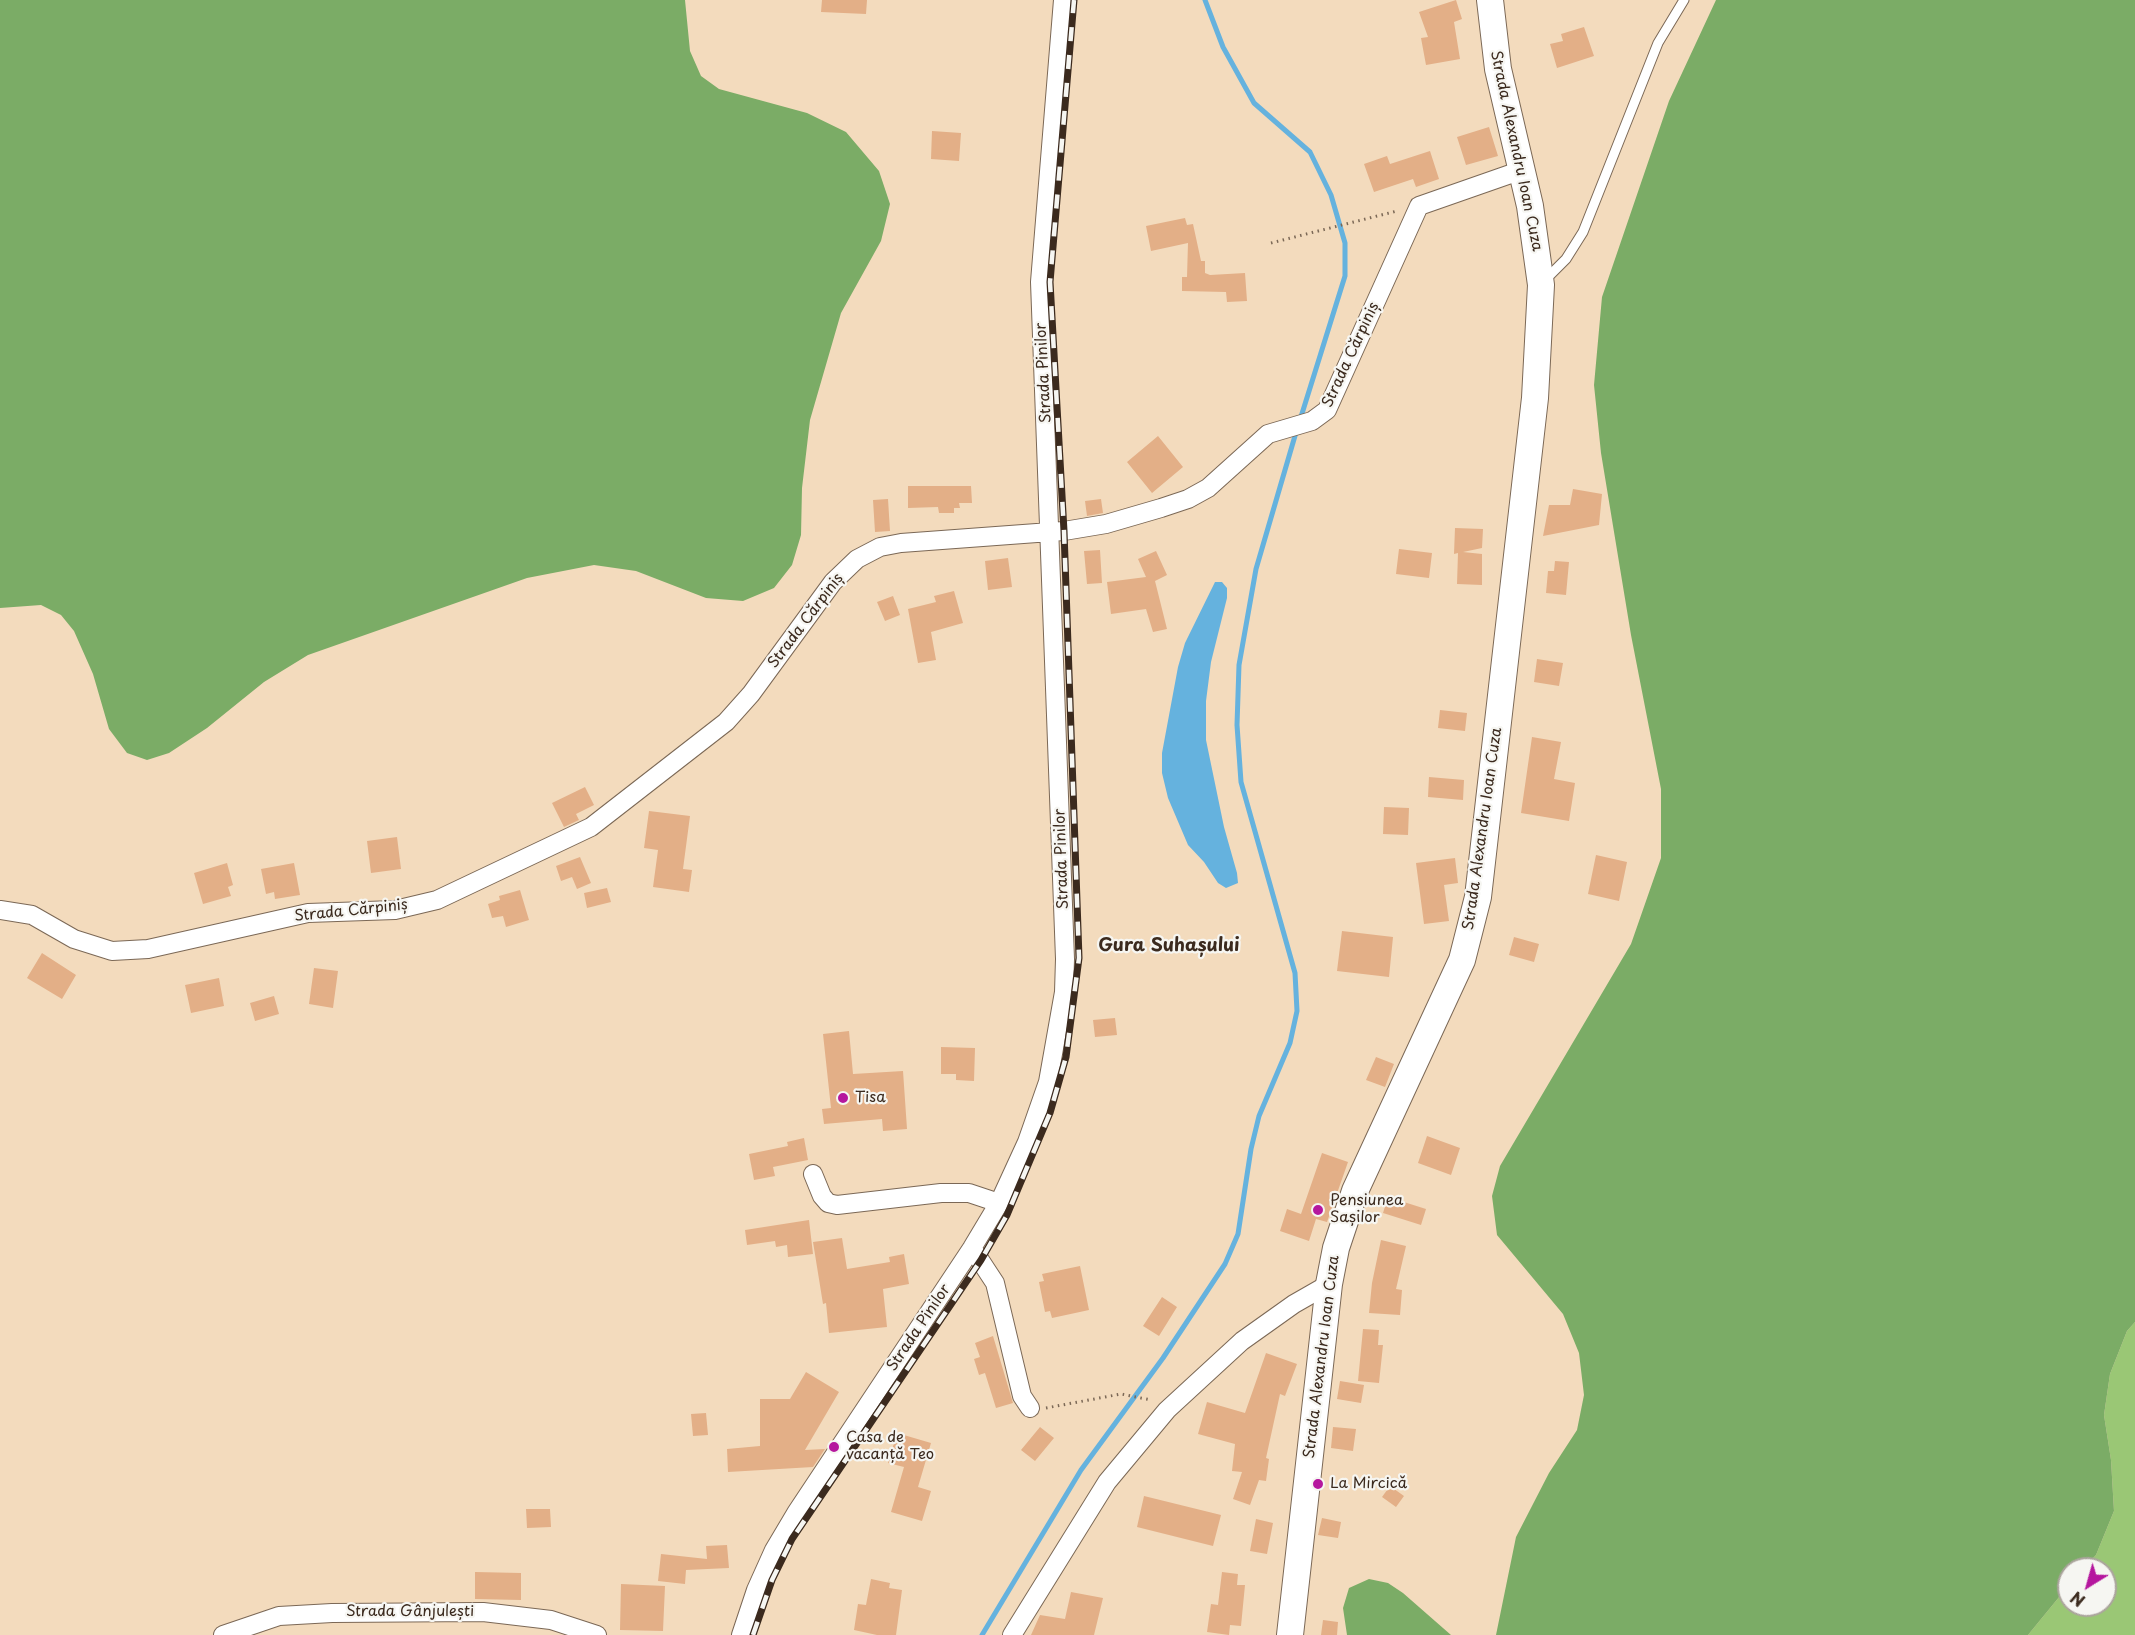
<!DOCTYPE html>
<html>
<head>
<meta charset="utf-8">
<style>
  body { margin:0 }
  #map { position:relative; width:2135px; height:1635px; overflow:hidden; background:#f3dbbd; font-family:"Playpen Sans",sans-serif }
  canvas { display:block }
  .north { position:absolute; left:2057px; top:1557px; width:60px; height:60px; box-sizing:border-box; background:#f6f6f2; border:2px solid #aba49d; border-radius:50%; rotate:217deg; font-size:16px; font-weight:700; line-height:24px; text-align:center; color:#3b2a1e }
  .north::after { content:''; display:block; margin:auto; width:21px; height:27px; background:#b5179e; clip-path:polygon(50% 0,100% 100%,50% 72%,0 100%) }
</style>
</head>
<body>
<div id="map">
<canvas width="2135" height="1635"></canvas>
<div class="north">N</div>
</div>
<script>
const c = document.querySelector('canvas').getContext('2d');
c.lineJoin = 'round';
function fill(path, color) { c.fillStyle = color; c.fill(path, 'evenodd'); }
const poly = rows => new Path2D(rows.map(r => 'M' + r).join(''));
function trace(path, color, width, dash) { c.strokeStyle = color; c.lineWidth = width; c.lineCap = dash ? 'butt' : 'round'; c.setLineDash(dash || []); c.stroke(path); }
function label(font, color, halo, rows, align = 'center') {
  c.font = font + ' "Playpen Sans",sans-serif'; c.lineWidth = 4.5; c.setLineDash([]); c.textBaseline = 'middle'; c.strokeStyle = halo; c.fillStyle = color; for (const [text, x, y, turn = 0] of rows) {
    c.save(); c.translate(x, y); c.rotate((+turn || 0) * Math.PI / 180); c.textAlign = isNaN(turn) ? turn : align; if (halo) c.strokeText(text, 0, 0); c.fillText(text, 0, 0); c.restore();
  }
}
const green = poly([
  [2135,1322,2135,1635,2028,1635,2069,1585,2069,1605,2105,1605,2105,1569,2083,1569,2096,1555,2114,1511,2111,1460,2104,1415,2110,1374,2127,1331]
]);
const forest = poly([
  [0,0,685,0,690,51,701,76,719,89,807,113,846,132,879,171,890,204,881,241,841,313,810,420,802,488,801,535,792,565,774,588,743,601,706,598,636,571,594,565,527,578,308,655,264,682,207,728,169,753,147,760,127,753,109,729,93,674,74,631,61,615,41,605,0,608],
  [1716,0,2135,0,2135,1322,2127,1331,2110,1374,2104,1415,2111,1460,2114,1511,2096,1555,2083,1569,2069,1569,2069,1585,2028,1635,1496,1635,1516,1537,1549,1473,1577,1430,1584,1395,1579,1353,1563,1314,1497,1235,1492,1196,1500,1166,1631,944,1661,858,1661,789,1631,635,1601,453,1594,385,1602,297,1669,101],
  [1369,1579,1388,1583,1403,1593,1451,1635,1347,1635,1343,1608,1349,1588]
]);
const water = poly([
  [1215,582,1222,582,1227,588,1227,598,1211,662,1206,701,1206,740,1224,827,1237,873,1238,883,1226,888,1218,883,1204,862,1188,845,1168,798,1162,773,1162,753,1178,667,1185,643]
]);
const stream = poly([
  [1205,0,1223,47,1254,103,1310,152,1331,195,1345,243,1345,276,1300,420],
  [982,1635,1081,1470,1163,1358,1225,1264,1238,1234,1251,1149,1259,1116,1290,1043,1297,1011,1295,973,1241,782,1237,725,1239,665,1256,569,1297,429]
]);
const building = poly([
  [822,0,867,0,866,14,821,12],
  [1456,0,1462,19,1454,22,1460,59,1426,65,1421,38,1428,37,1419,12],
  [1584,27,1594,56,1557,68,1550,44,1563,41,1561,34],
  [1489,127,1498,156,1466,165,1457,137],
  [932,131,961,133,959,161,931,159],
  [1430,151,1439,179,1416,187,1413,179,1374,192,1364,164,1387,156,1390,164],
  [1185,218,1187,225,1193,224,1201,261,1205,261,1205,273,1210,275,1245,273,1247,301,1227,302,1226,292,1182,291,1182,277,1187,277,1188,243,1151,251,1146,226],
  [1158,436,1183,467,1152,493,1127,462],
  [908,486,971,486,972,503,959,503,960,508,954,508,954,513,939,513,938,507,908,508],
  [1573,489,1602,494,1599,525,1543,536,1549,505,1570,505],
  [888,499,890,531,875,532,873,500],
  [1101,499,1103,513,1087,516,1085,501],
  [1455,528,1483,529,1482,548,1463,552,1482,554,1482,585,1457,584,1458,553,1454,554],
  [1399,549,1432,553,1429,578,1396,574],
  [1100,550,1102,583,1087,584,1084,551],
  [1156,551,1167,575,1155,581,1167,629,1153,632,1146,609,1111,614,1107,582,1146,577,1138,559],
  [1008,558,1012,587,988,590,985,561],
  [1555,561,1569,562,1566,595,1546,593,1548,571,1554,571],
  [954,591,963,623,931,632,936,660,918,663,908,609,936,602,934,596],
  [893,596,900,615,885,621,877,602],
  [1537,659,1563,663,1559,686,1534,682],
  [1440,710,1467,713,1465,731,1438,728],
  [1532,737,1561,742,1554,779,1575,783,1569,821,1521,813],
  [1429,777,1464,780,1463,800,1428,797],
  [585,787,594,805,576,814,579,820,564,827,552,803],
  [1384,807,1409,808,1408,835,1383,834],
  [649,811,690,816,683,869,692,870,689,892,653,887,658,850,644,848],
  [397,837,401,869,371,873,367,841],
  [1596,855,1627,862,1619,901,1588,894],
  [580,857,591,883,577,889,572,877,561,881,556,866],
  [1455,858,1458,883,1444,885,1449,921,1424,924,1416,863],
  [227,863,233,885,228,887,231,896,203,904,194,873],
  [294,863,300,895,275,899,274,892,266,894,261,869],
  [607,888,611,902,587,908,584,893],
  [520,890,529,920,506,927,503,916,492,918,488,904,500,900,499,896],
  [1342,931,1393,937,1389,977,1337,971],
  [1514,937,1539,944,1534,962,1509,955],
  [42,953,76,975,62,999,27,978],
  [314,968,338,971,333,1008,309,1004],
  [219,978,224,1006,191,1013,185,985],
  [274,996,279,1014,255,1021,250,1003],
  [1115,1018,1117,1035,1095,1037,1093,1020],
  [849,1031,853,1074,903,1071,907,1129,883,1131,882,1119,824,1124,822,1109,831,1108,823,1034],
  [941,1047,975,1048,974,1081,956,1080,956,1074,941,1074],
  [1376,1057,1394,1064,1385,1087,1366,1080],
  [1427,1136,1460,1148,1451,1175,1418,1163],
  [804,1138,808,1160,773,1167,775,1176,754,1180,749,1154,788,1146,787,1142],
  [1322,1153,1348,1162,1327,1222,1316,1219,1309,1241,1280,1231,1287,1209,1301,1214],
  [1388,1197,1426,1209,1421,1225,1383,1213],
  [809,1220,813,1254,788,1257,787,1245,776,1247,775,1241,747,1245,745,1230],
  [842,1238,847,1269,890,1262,889,1257,904,1254,909,1284,883,1289,887,1327,829,1333,826,1303,823,1304,813,1242],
  [1381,1240,1406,1246,1396,1289,1402,1290,1400,1315,1369,1313,1372,1283],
  [1080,1266,1089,1310,1052,1318,1050,1311,1045,1312,1039,1282,1044,1281,1042,1274],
  [1162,1297,1177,1307,1159,1336,1143,1326],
  [1363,1329,1379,1330,1378,1345,1383,1345,1379,1383,1358,1381],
  [993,1336,1013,1403,996,1408,985,1373,979,1375,974,1359,980,1357,975,1343],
  [1266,1353,1297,1364,1285,1396,1280,1394,1266,1458,1269,1459,1266,1481,1259,1480,1250,1505,1233,1499,1242,1472,1232,1471,1235,1444,1198,1434,1207,1402,1245,1413],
  [806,1372,839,1392,805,1450,825,1449,813,1467,728,1472,727,1449,760,1446,760,1399,790,1399],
  [1340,1381,1364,1385,1361,1403,1337,1399],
  [706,1413,708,1435,693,1436,691,1414],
  [1040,1427,1054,1438,1035,1461,1021,1450],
  [1333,1427,1356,1429,1353,1451,1331,1448],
  [897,1433,931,1443,918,1487,931,1491,922,1521,891,1512,904,1467,888,1463],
  [1390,1486,1404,1496,1396,1507,1382,1497],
  [1144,1496,1221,1515,1213,1546,1137,1527],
  [526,1509,550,1509,551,1527,527,1528],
  [1322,1518,1341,1522,1338,1538,1318,1535],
  [1256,1519,1273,1523,1267,1554,1250,1551],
  [727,1545,729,1568,686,1570,685,1584,658,1581,661,1554,707,1559,706,1546],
  [475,1572,521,1573,521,1600,475,1599],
  [1222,1572,1238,1574,1237,1585,1245,1585,1241,1626,1230,1625,1229,1635,1207,1632,1211,1604,1218,1605],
  [871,1579,890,1583,889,1588,902,1590,896,1635,877,1635,854,1630,858,1604,866,1605],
  [621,1584,665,1586,663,1631,620,1630],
  [1071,1592,1103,1598,1094,1635,1031,1635,1040,1615,1065,1619],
  [1323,1620,1338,1622,1337,1635,1321,1635]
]);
const path = poly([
  [1271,243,1397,211],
  [1046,1408,1121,1394,1151,1400]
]);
const lane = poly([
  [1545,280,1566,259,1583,232,1658,43,1684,0]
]);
const street = poly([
  [0,910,32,915,74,939,112,951,148,949,308,913,395,910,437,900,591,827,726,722,751,694,833,582,857,559,880,547,901,543,1064,531,1106,524,1161,508,1188,499,1208,488,1268,434,1312,421,1327,410,1419,206,1522,170],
  [813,1174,822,1196,828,1203,837,1205,941,1193,969,1193,999,1203],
  [972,1248,995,1283,1022,1396,1030,1408],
  [223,1635,279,1616,332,1613,483,1612,551,1620,597,1635],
  [741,1635,756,1590,774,1550,796,1513,972,1248,999,1203,1027,1142,1048,1082,1064,992,1065,959,1040,282,1063,0],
  [1012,1635,1107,1482,1167,1410,1242,1341,1294,1304,1329,1284]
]);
const secondary = poly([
  [1290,1635,1329,1284,1336,1248,1355,1191,1462,960,1478,897,1535,398,1541,285,1530,206,1498,69,1490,0]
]);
const rail = poly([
  [753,1635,772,1580,792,1539,981,1260,1007,1215,1050,1113,1066,1057,1079,958,1064,531,1050,282,1074,0]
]);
const markers = [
  [843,1098,6,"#b5179e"],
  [1318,1210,6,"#b5179e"],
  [834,1447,6,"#b5179e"],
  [1318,1484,6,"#b5179e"]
];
const streetNames = [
  ["Strada Alexandru Ioan Cuza",1516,151,78],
  ["Strada Cărpiniș",1351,355,-65],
  ["Strada Pinilor",1044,373,-93],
  ["Strada Cărpiniș",806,621,-53],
  ["Strada Alexandru Ioan Cuza",1483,829,-82],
  ["Strada Pinilor",1062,859,-92],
  ["Strada Cărpiniș",351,911,-6],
  ["Strada Pinilor",919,1328,-56],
  ["Strada Alexandru Ioan Cuza",1322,1357,-83],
  ["Strada Gânjulești",410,1612]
];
const poiNames = [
  ["Tisa",855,1098],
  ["Pensiunea",1330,1201],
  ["Sașilor",1330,1218],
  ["Casa de",846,1438],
  ["vacanță Teo",846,1455],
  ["La Mircică",1330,1484]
];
const quarterNames = [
  ["Gura Suhașului",1169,946]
];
fill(green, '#9ac775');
fill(forest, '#7bac66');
fill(water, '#65b2de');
trace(stream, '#65b2de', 5);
fill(building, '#e3af87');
trace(lane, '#7b6856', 11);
trace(street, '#7b6856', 20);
trace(secondary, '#7b6856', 28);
trace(path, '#7b6856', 3, [1.5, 4.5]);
trace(lane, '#fff', 9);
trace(street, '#fff', 18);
trace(secondary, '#fff', 26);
trace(rail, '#3b2a1e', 7);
trace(rail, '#f6f6f2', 4.5, [14]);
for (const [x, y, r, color] of markers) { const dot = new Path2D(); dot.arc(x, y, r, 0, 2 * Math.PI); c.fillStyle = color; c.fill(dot); trace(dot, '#f6f6f2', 2); }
label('15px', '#3b2a1e', '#f6f6f2', streetNames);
label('15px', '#3b2a1e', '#f6f6f2', poiNames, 'left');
label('bold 18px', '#3b2a1e', '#f6f6f2', quarterNames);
</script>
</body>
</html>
